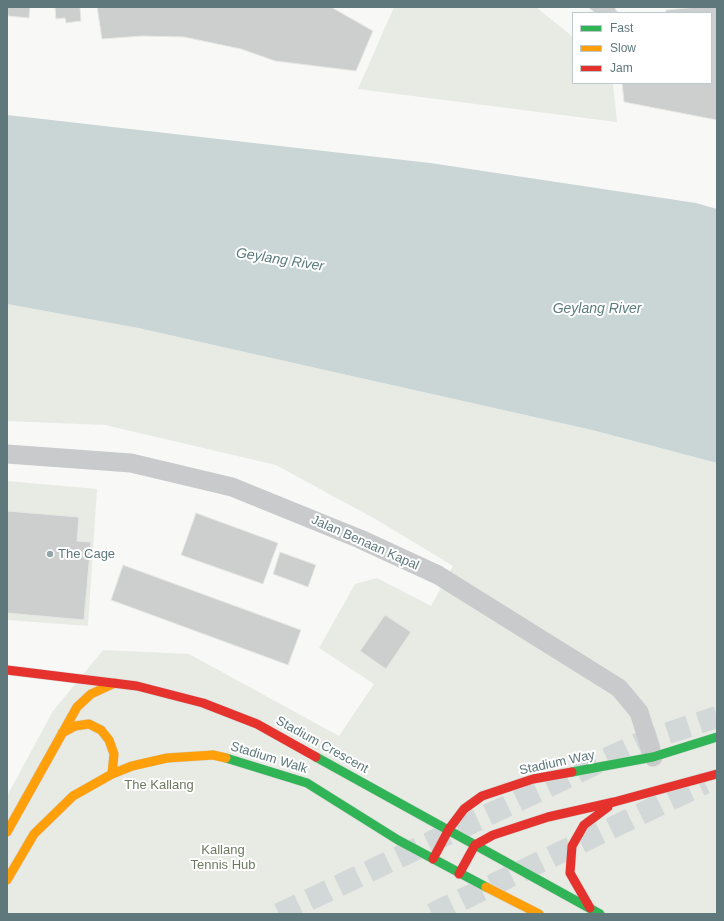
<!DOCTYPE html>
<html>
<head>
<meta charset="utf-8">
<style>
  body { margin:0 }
  #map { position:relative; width:724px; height:921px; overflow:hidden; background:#f8f8f7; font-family:Helvetica,sans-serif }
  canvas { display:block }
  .frame { position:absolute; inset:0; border:8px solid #5e787c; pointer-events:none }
  .legend { position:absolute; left:572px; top:12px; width:140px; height:72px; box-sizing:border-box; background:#fff; border:1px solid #bfc9cb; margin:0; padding:5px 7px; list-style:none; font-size:12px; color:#5e787c }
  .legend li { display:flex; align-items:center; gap:8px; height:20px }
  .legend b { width:20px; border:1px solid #bfc9cb }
</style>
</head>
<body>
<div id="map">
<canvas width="724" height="921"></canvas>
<div class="frame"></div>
<ul class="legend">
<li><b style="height:5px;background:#30b455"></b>Fast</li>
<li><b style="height:5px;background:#ff9f0a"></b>Slow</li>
<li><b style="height:5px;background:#e5322d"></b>Jam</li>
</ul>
</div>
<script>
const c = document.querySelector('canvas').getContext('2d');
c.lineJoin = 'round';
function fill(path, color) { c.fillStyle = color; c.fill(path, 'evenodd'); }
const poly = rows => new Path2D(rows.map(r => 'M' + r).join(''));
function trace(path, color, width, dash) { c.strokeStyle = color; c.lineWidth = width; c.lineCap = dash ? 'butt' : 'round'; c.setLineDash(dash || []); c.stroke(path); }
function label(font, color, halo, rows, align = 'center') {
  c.font = font + ' Helvetica,sans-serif'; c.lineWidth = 4; c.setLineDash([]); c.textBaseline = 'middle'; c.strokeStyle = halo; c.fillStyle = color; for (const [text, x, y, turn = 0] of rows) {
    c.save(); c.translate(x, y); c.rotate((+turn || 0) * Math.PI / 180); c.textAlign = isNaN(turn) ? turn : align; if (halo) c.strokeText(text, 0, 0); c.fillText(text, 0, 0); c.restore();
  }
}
const green = poly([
  [394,7,536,7,573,37,573,83,613,83,617,122,358,89],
  [7,304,138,328,592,430,717,463,717,914,7,914,7,796,53,711,103,650,189,654,339,736,374,684,319,648,355,584,377,578,431,606,453,566,377,520,276,465,105,425,7,421],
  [7,481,97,489,88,626,7,620]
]);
const water = poly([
  [7,115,430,163,696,203,717,209,717,463,592,430,138,328,7,304]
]);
const building = poly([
  [7,7,30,7,29,18,8,16,7,7],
  [55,7,80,7,81,21,66,23,65,18,56,19,55,7],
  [97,7,331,7,373,31,356,71,275,61,241,49,184,37,142,36,102,39,97,7],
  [588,7,617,7,615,9,618,12,595,13,588,7],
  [698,7,717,7,717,120,624,102,622,83,711,83,711,13,666,13,666,10,698,7],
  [7,511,79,517,77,541,91,542,84,620,7,613,7,511],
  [196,513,278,543,263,584,181,555,196,513],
  [280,552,316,565,308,587,273,574,280,552],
  [123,565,301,630,288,665,111,600,123,565],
  [385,615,411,632,386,669,360,651,385,615]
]);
const highwayTunnel = poly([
  [279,914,644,741,717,717],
  [432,914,705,783]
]);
const street = poly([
  [7,454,131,463,232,487,360,539,438,575,619,688,639,712,653,757]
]);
const fast = poly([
  [316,757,600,914],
  [226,758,307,783,398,840,486,887],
  [572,772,653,757,717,737]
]);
const slow = poly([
  [62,733,75,726,89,724,101,730,109,740,114,754,112,774],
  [7,832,77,707,91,694,115,683],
  [7,880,34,834,73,796,112,774,132,766,167,758,213,755,226,758],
  [486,887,539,914]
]);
const jam = poly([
  [7,670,137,686,203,703,257,724,316,757],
  [433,859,449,829,464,809,482,796,533,779,572,772],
  [459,874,475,845,493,835,548,817,614,802,717,774],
  [590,908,570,873,572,846,584,825,608,807]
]);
const markers = [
  [50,554,4,"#94a5a7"]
];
const streetNames = [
  ["Jalan Benaan Kapal",365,543,24],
  ["Stadium Crescent",322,745,29],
  ["Stadium Walk",269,758,17],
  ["Stadium Way",557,763,-12]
];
const poiNames = [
  ["The Cage",58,554]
];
const parkNames = [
  ["The Kallang",159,785],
  ["Kallang",223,850],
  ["Tennis Hub",223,865]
];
const waterNames = [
  ["Geylang River",280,260,9],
  ["Geylang River",597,309]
];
fill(green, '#e8eae4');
fill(water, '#c9d6d5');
fill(building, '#cdcfcf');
trace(building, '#e7e7e6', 1);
trace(highwayTunnel, '#d2d8d8', 22, [22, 11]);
trace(fast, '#d3d5d5', 10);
trace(slow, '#d3d5d5', 10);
trace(jam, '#d3d5d5', 10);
trace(street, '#c8cacb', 19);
trace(fast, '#30b455', 9);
trace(slow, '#ff9f0a', 9);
trace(jam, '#e5322d', 9);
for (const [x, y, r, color] of markers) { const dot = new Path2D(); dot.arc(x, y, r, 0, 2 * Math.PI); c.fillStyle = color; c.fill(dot); trace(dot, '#fff', 1.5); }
label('13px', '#5e787c', '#fff', streetNames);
label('13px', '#5e787c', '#fff', poiNames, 'left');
label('13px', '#6d7a61', '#fff', parkNames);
label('italic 14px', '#5d7c7c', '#fff', waterNames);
</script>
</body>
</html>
